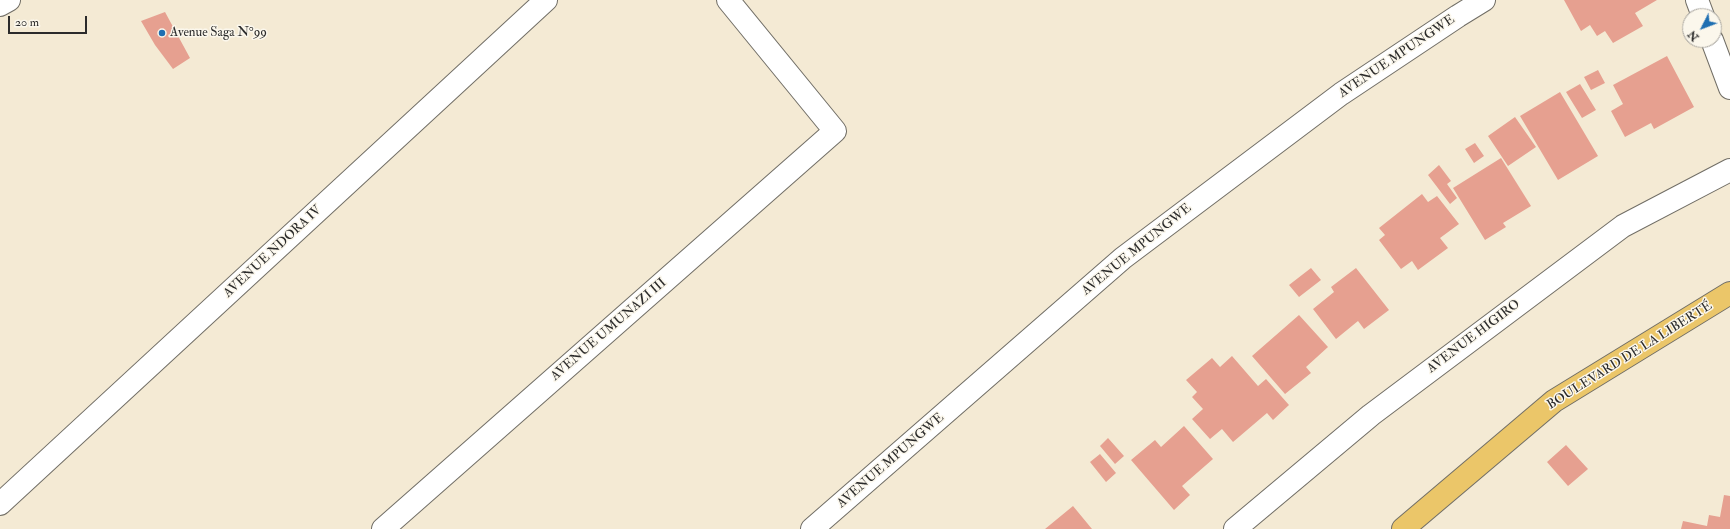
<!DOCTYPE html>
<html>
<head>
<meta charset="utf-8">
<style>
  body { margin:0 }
  #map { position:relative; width:1730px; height:529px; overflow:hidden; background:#f4ead4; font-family:"IM FELL Double Pica",serif }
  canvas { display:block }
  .north { position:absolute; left:1682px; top:8px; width:40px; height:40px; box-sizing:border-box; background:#fbf7ec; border:1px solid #a8a59f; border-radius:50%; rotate:228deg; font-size:11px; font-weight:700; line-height:16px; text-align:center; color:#2b2b2b }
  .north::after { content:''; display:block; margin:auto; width:14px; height:18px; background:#1f6fb2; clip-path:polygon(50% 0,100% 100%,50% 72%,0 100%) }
  .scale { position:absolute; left:8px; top:16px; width:79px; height:18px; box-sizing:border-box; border:2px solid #2b2b2b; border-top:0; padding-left:5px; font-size:12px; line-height:14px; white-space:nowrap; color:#2b2b2b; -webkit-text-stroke:3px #fbf7ec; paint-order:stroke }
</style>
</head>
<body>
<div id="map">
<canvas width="1730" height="529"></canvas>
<div class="north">N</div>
<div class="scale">20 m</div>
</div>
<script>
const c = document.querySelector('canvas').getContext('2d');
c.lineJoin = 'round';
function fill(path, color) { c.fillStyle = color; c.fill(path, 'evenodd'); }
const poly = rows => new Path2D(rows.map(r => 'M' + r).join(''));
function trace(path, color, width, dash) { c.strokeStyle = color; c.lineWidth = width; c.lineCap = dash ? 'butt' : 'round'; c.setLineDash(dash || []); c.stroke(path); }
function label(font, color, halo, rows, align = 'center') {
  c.font = font + ' "IM FELL Double Pica",serif'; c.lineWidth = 3; c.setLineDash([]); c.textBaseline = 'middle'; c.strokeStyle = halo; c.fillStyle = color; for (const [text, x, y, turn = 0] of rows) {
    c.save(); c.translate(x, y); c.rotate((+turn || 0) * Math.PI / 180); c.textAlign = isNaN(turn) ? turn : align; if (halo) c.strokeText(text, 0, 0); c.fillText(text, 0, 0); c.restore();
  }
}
const building = poly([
  [1564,0,1657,0,1635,13,1643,26,1613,43,1605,31,1597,36,1590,25,1581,31],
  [165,12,190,58,173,69,155,45,141,21],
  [1667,56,1694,107,1654,129,1651,123,1625,137,1611,111,1623,104,1613,85],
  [1598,70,1605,83,1591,90,1584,77],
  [1580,84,1596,110,1582,118,1566,92],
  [1560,92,1598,156,1558,180,1520,116],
  [1515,117,1536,147,1508,166,1488,136],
  [1475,143,1484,156,1474,163,1465,149],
  [1501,158,1531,206,1503,223,1506,227,1485,240,1453,188],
  [1439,165,1451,181,1447,184,1457,198,1450,204,1428,175],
  [1422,194,1428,202,1437,196,1459,224,1440,238,1448,248,1418,270,1412,261,1401,269,1379,240,1385,235,1379,228],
  [1311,268,1321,280,1299,297,1289,285],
  [1356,268,1389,310,1364,329,1358,321,1336,339,1313,309,1334,292,1331,287],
  [1299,315,1328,347,1306,367,1311,373,1285,394,1252,356],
  [1232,356,1258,386,1266,379,1289,405,1273,420,1267,413,1233,442,1222,429,1210,439,1192,419,1203,409,1192,397,1197,392,1186,380,1212,358,1220,367],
  [1184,426,1213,459,1182,486,1190,495,1174,510,1131,460,1155,440,1161,447],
  [1108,438,1124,456,1115,464,1100,446],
  [1566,445,1588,469,1568,486,1547,462],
  [1100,454,1116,473,1106,482,1090,462],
  [1724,495,1730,496,1730,529,1681,529,1683,521,1707,526,1709,515,1720,517],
  [1073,506,1092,529,1045,529]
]);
const minor = poly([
  [1697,0,1703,16],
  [0,5,9,0],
  [1712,40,1730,88],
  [0,504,546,0],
  [383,529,835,131,728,0],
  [812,529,1123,258,1341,94,1458,16,1484,0],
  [1235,529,1371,415,1623,226,1730,170]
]);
const highway = poly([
  [1403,529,1554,401,1730,293]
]);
const markers = [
  [162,33,4,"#1f6fb2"]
];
const poiNames = [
  ["Avenue Saga N°99",170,33]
];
const streetNames = [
  ["AVENUE MPUNGWE",1397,57,-34],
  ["AVENUE MPUNGWE",1137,250,-39],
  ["AVENUE NDORA IV",273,252,-43],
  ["AVENUE UMUNAZI III",609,330,-41],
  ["AVENUE HIGIRO",1474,337,-37],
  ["BOULEVARD DE LA LIBERTÉ",1630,356,-32],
  ["AVENUE MPUNGWE",891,461,-41]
];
fill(building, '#e6a090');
trace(minor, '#716e66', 24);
trace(highway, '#716e66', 24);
trace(minor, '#fff', 22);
trace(highway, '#ebc669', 22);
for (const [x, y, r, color] of markers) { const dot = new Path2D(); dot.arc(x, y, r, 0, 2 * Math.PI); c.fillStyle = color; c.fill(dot); trace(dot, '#fbf7ec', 1.5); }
label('13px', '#2b2b2b', '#fbf7ec', poiNames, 'left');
label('13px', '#2b2b2b', '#fbf7ec', streetNames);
</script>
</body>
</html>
